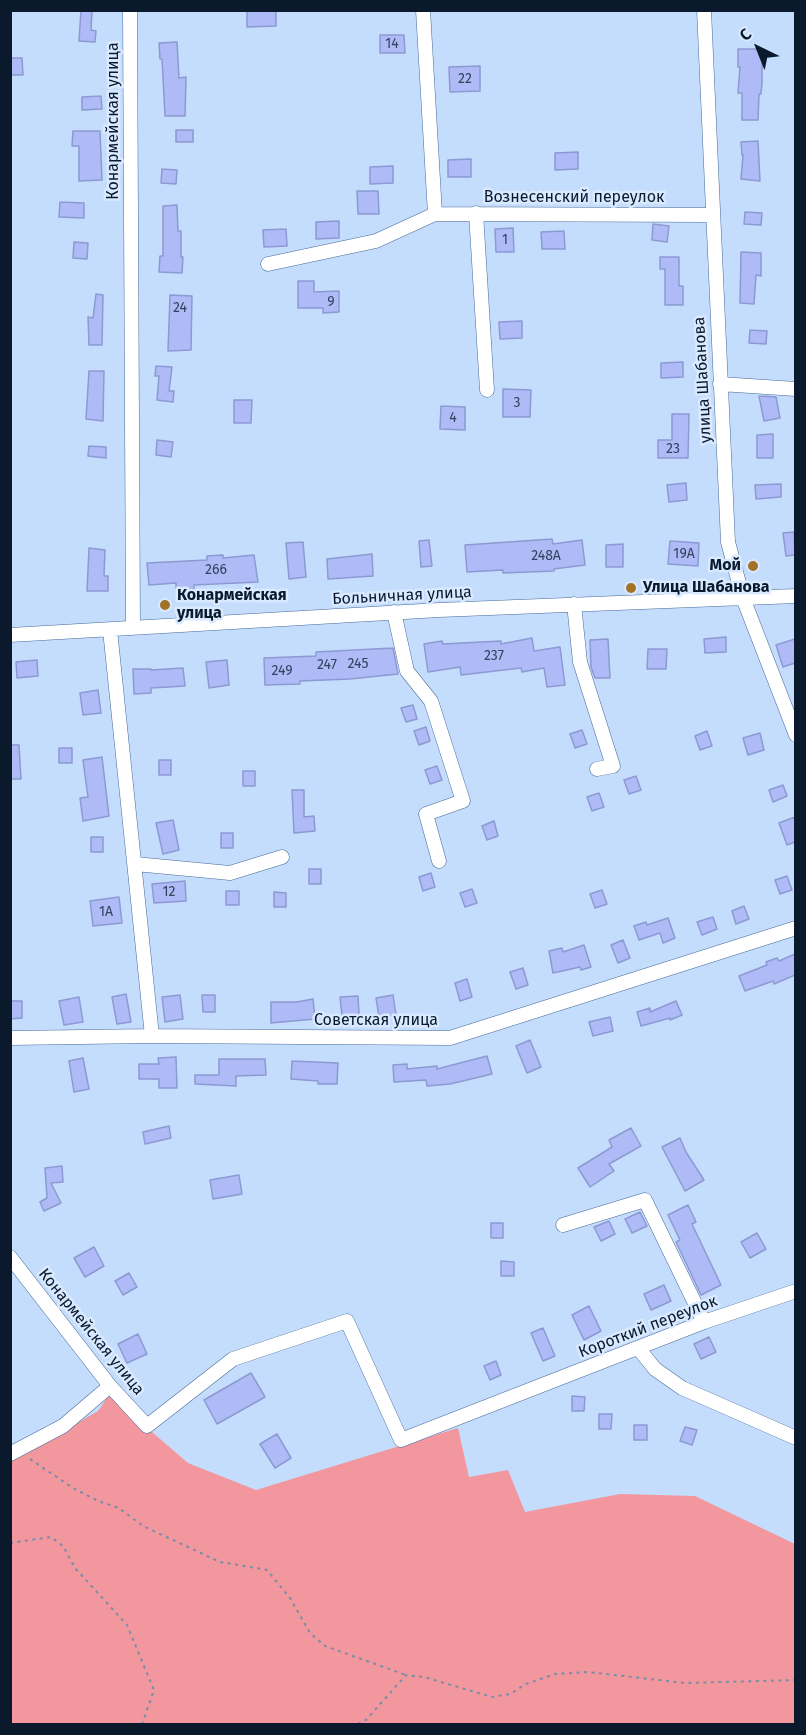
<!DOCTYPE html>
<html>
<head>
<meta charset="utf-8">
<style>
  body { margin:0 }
  #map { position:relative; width:806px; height:1735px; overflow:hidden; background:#c4ddfd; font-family:"Fira Sans",sans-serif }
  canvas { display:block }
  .frame { position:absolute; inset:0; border:12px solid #0a192c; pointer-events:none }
  .north { position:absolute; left:728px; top:18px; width:60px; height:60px; -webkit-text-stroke:4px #d9e9ff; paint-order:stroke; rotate:317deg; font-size:16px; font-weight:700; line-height:24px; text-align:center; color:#0a192c }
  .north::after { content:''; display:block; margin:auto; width:21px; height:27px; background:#0a192c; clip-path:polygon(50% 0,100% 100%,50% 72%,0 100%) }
</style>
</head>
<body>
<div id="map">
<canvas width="806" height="1735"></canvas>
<div class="frame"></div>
<div class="north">С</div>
</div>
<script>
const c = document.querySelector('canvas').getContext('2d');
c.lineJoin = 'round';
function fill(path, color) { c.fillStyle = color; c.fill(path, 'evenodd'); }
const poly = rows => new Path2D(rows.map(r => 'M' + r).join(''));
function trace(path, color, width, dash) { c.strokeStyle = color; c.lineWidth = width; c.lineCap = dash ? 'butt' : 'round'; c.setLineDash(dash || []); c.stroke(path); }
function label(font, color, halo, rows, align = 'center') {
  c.font = font + ' "Fira Sans",sans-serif'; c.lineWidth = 5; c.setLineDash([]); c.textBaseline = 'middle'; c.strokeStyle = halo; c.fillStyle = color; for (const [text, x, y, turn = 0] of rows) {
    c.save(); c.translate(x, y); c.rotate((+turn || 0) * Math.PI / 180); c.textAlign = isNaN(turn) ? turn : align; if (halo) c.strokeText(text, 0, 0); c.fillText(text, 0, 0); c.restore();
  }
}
const green = poly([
  [109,1395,188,1463,256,1490,458,1428,469,1477,508,1470,525,1512,620,1494,695,1496,795,1544,795,1724,11,1724,10,1462,98,1411]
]);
const building = poly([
  [81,10,92,10,91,30,96,31,95,42,79,41,81,10],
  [247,10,276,10,276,26,247,27,247,10],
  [380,35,404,35,405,53,380,53,380,35],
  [177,42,179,78,186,77,185,116,165,116,162,59,160,59,159,43,177,42],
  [738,49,762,49,762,82,761,94,759,94,758,120,742,120,742,93,738,93,740,67,738,67,738,49],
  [10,58,22,58,23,75,10,75,10,58],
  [480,66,480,91,450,92,449,67,480,66],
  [101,96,102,109,82,110,82,97,101,96],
  [176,130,193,130,193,142,176,142,176,130],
  [73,131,100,131,102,180,79,181,79,146,72,146,73,131],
  [758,141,760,181,741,179,743,155,742,155,741,142,758,141],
  [578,152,578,169,555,170,555,153,578,152],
  [471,159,471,177,448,177,448,160,471,159],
  [393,166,393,183,370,184,370,167,393,166],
  [162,169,177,170,176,184,161,183,162,169],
  [357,191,378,191,379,214,358,214,357,191],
  [60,202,84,203,84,218,59,217,60,202],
  [177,205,178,231,181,231,181,257,183,257,182,273,159,272,160,256,163,256,163,206,177,205],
  [745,212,762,213,761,225,744,224,745,212],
  [339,221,339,238,316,239,316,222,339,221],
  [653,224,669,226,667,242,652,240,653,224],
  [513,228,514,252,496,252,495,229,513,228],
  [286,229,287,246,264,247,263,230,286,229],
  [564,231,565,249,542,249,541,232,564,231],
  [74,242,88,243,87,259,73,258,74,242],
  [741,252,761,253,761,276,756,275,754,304,740,303,741,252],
  [660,257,679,257,679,286,683,286,683,305,665,305,665,269,660,269,660,257],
  [298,281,314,281,314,292,339,291,339,312,323,313,323,308,298,308,298,281],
  [96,294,103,295,102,345,89,345,88,317,93,318,96,294],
  [170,295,192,296,191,350,168,351,170,295],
  [522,321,522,338,500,339,499,322,522,321],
  [750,330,767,331,766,344,749,343,750,330],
  [683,362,683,377,661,378,661,363,683,362],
  [156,366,172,367,169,391,174,391,173,402,157,400,159,376,155,376,156,366],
  [89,371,104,371,103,421,86,419,89,371],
  [503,389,531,390,530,417,503,417,503,389],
  [759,396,776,397,780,418,764,421,759,396],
  [234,400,252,400,251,423,234,423,234,400],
  [441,406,465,407,465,430,440,429,441,406],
  [672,414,689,414,688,458,658,458,658,440,672,440,672,414],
  [773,434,773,458,757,458,757,435,773,434],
  [157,440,173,442,171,457,156,455,157,440],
  [89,446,106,447,106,458,88,456,89,446],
  [686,483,687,500,669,502,667,485,686,483],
  [781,484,781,497,756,499,755,485,781,484],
  [794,532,795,555,786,556,783,533,794,532],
  [552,539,553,544,582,540,585,565,554,569,554,571,503,573,503,570,467,572,465,545,552,539],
  [429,540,432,566,421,567,419,541,429,540],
  [670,541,699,543,698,566,668,564,670,541],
  [303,542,306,577,289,579,286,543,303,542],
  [623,544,623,567,606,567,606,545,623,544],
  [89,548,105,550,104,576,108,576,108,591,87,591,89,548],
  [372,554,373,576,328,579,327,559,372,554],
  [223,555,223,558,254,555,258,582,194,585,194,589,176,589,176,583,149,585,147,563,207,560,207,556,223,555],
  [726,637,726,652,705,653,704,639,726,637],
  [532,638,534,651,560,647,565,685,547,687,544,668,522,672,521,668,461,675,460,667,428,672,424,644,442,641,443,644,501,641,501,644,532,638],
  [608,639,610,678,595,678,591,667,590,640,608,639],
  [795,639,795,663,783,667,776,645,795,639],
  [393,648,398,674,350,679,300,681,300,684,265,685,264,658,316,656,316,652,393,648],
  [648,649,667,649,666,669,647,669,648,649],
  [37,660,38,676,17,678,16,662,37,660],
  [227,660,229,685,209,688,206,662,227,660],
  [183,668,185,686,151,688,151,693,134,694,133,669,151,669,151,670,183,668],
  [98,690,101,713,83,715,80,693,98,690],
  [413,705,417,719,406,722,401,708,413,705],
  [426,727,430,741,419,745,414,731,426,727],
  [582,730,587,744,575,748,570,734,582,730],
  [707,731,712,746,700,750,695,736,707,731],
  [760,733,764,750,748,755,743,738,760,733],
  [10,745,19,745,21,779,10,779,10,745],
  [59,748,72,748,72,763,59,763,59,748],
  [102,757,109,816,83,821,80,798,88,797,83,760,102,757],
  [159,760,171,760,171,775,159,775,159,760],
  [437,766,442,780,430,784,425,770,437,766],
  [243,771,255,771,255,786,243,786,243,771],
  [636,776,641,790,629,794,624,780,636,776],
  [783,785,787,796,773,802,769,790,783,785],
  [292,790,304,790,304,817,314,816,315,831,294,833,292,790],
  [599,793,604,807,592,811,587,797,599,793],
  [795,817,795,842,787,845,779,823,795,817],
  [173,820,179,850,163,854,156,823,173,820],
  [494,821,498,836,487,840,482,826,494,821],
  [221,833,233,833,233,848,221,848,221,833],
  [91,837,103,837,103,852,91,852,91,837],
  [309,869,321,869,321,884,309,884,309,869],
  [431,873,435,887,423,891,419,877,431,873],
  [787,876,792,890,780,894,775,880,787,876],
  [185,881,186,901,154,903,152,884,185,881],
  [472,889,477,903,465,907,460,893,472,889],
  [602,890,607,904,595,908,590,894,602,890],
  [226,891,239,891,239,905,226,905,226,891],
  [274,892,286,893,286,907,274,907,274,892],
  [119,897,122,923,93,926,90,901,119,897],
  [744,906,749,919,736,924,732,911,744,906],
  [713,917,717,929,702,935,697,922,713,917],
  [668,918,675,938,663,943,660,933,639,940,634,926,646,922,647,925,668,918],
  [623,940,630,958,618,963,611,945,623,940],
  [584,945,591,967,581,970,580,967,553,973,549,951,562,948,563,952,584,945],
  [795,954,795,975,774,984,773,981,745,991,739,976,767,965,766,962,777,958,779,961,795,954],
  [523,968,528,985,516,989,510,972,523,968],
  [467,979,472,997,460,1001,455,983,467,979],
  [126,994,131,1022,117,1024,112,997,126,994],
  [180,995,183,1019,165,1022,162,997,180,995],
  [202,995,215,995,215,1012,203,1012,202,995],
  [393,995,396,1015,379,1017,376,998,393,995],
  [358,996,359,1014,342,1016,340,997,358,996],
  [79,997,83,1022,64,1025,59,1001,79,997],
  [313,999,315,1019,271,1023,271,1002,297,1002,313,999],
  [10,1001,22,1001,22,1018,10,1019,10,1001],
  [676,1001,682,1015,670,1020,670,1018,641,1026,637,1012,650,1008,650,1012,676,1001],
  [610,1017,613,1031,593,1036,589,1022,610,1017],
  [530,1040,541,1067,527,1073,516,1046,530,1040],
  [487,1056,492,1074,450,1084,427,1086,426,1080,394,1082,393,1065,407,1064,407,1069,437,1066,437,1069,487,1056],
  [176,1057,177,1088,159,1088,159,1079,139,1079,139,1064,159,1064,158,1058,176,1057],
  [83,1058,89,1089,74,1092,69,1061,83,1058],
  [219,1059,265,1059,266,1075,236,1076,236,1086,195,1084,195,1075,219,1075,219,1059],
  [292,1061,338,1063,337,1084,318,1084,318,1081,291,1079,292,1061],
  [169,1126,171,1138,145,1144,143,1132,169,1126],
  [631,1128,641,1146,609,1164,614,1171,590,1187,578,1168,612,1147,609,1140,631,1128],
  [680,1138,686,1152,704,1180,685,1191,662,1147,680,1138],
  [62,1166,63,1182,51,1183,61,1203,44,1211,40,1202,47,1198,45,1168,62,1166],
  [239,1175,242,1194,213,1199,210,1180,239,1175],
  [688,1205,696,1222,692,1224,721,1285,701,1295,676,1242,680,1240,668,1215,688,1205],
  [640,1212,647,1226,632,1233,625,1219,640,1212],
  [609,1221,615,1234,601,1241,594,1227,609,1221],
  [491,1223,503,1223,503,1238,491,1238,491,1223],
  [757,1233,766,1249,750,1258,741,1242,757,1233],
  [94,1247,104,1266,85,1277,74,1258,94,1247],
  [501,1261,514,1262,514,1276,501,1276,501,1261],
  [129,1273,137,1287,123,1295,115,1281,129,1273],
  [664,1285,671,1301,651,1310,644,1294,664,1285],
  [589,1306,601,1331,584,1340,572,1315,589,1306],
  [543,1328,555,1356,543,1361,531,1333,543,1328],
  [138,1334,147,1354,127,1363,118,1344,138,1334],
  [709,1337,716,1352,701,1359,694,1344,709,1337],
  [496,1361,501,1375,490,1380,484,1366,496,1361],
  [251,1373,265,1397,217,1424,204,1400,251,1373],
  [572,1396,585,1397,584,1411,572,1411,572,1396],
  [599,1414,612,1414,611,1429,599,1429,599,1414],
  [634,1425,647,1425,647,1440,634,1440,634,1425],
  [685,1427,697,1430,692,1445,680,1441,685,1427],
  [277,1434,291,1458,275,1468,260,1444,277,1434]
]);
const path = poly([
  [30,1459,73,1488,98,1501,119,1508,143,1526,220,1562,267,1570,290,1598,310,1633,325,1646,406,1675],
  [10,1543,51,1537,63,1546,75,1568,127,1625,154,1690,142,1724],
  [358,1724,366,1720,406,1675,424,1677,492,1697,510,1694,526,1684,555,1674,588,1672,685,1683,796,1680]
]);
const minor = poly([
  [130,10,133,628],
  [423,10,435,214],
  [704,10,728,542,743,598,796,735],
  [476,213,487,390],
  [268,264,376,241,435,214,712,215],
  [720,384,796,389],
  [574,604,580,662,613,766,597,769],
  [394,612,407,671,431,701,463,801,426,814,439,861],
  [110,630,152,1036],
  [10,635,439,610,796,596],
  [135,864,230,873,282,857],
  [10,1038,152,1036,450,1038,796,928],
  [563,1225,645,1200,704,1322],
  [10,1257,110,1386,147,1426,233,1359,347,1321,401,1440,704,1322,796,1291],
  [638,1348,655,1369,682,1388,796,1438],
  [10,1454,63,1426,110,1386]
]);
const markers = [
  [753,566,6,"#a27226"],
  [631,588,6,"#a27226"],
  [165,605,6,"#a27226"]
];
const numberNames = [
  ["14",392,44],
  ["22",465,79],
  ["1",505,240],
  ["9",331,302],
  ["24",180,308],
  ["3",517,403],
  ["4",453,418],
  ["23",673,449],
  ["19А",684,554],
  ["248А",546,556],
  ["266",216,570],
  ["237",494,656],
  ["245",358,664],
  ["247",327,665],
  ["249",282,671],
  ["12",169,892],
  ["1А",106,912]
];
const streetNames = [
  ["Конармейская улица",114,121,-90],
  ["Вознесенский переулок",574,198],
  ["улица Шабанова",703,380,-93],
  ["Больничная улица",402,596,-3],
  ["Советская улица",376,1021],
  ["Короткий переулок",648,1327,-21],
  ["Конармейская улица",91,1332,51]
];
const poiNames = [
  ["Мой",741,566,"right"],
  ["Улица Шабанова",643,588],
  ["Конармейская",177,596],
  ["улица",177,614]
];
fill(green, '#f2979e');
fill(building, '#aebbf6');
trace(building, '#8d99d2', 1.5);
trace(minor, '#466a99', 15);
trace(path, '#788da7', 2, [3, 4.5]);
trace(minor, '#fff', 14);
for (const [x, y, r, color] of markers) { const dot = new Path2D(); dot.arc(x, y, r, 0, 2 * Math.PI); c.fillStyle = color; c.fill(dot); trace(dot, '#d9e9ff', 2); }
label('14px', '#33425e', null, numberNames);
label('16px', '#0a192c', '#d9e9ff', streetNames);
label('bold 16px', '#0a192c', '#d9e9ff', poiNames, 'left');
</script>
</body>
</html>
